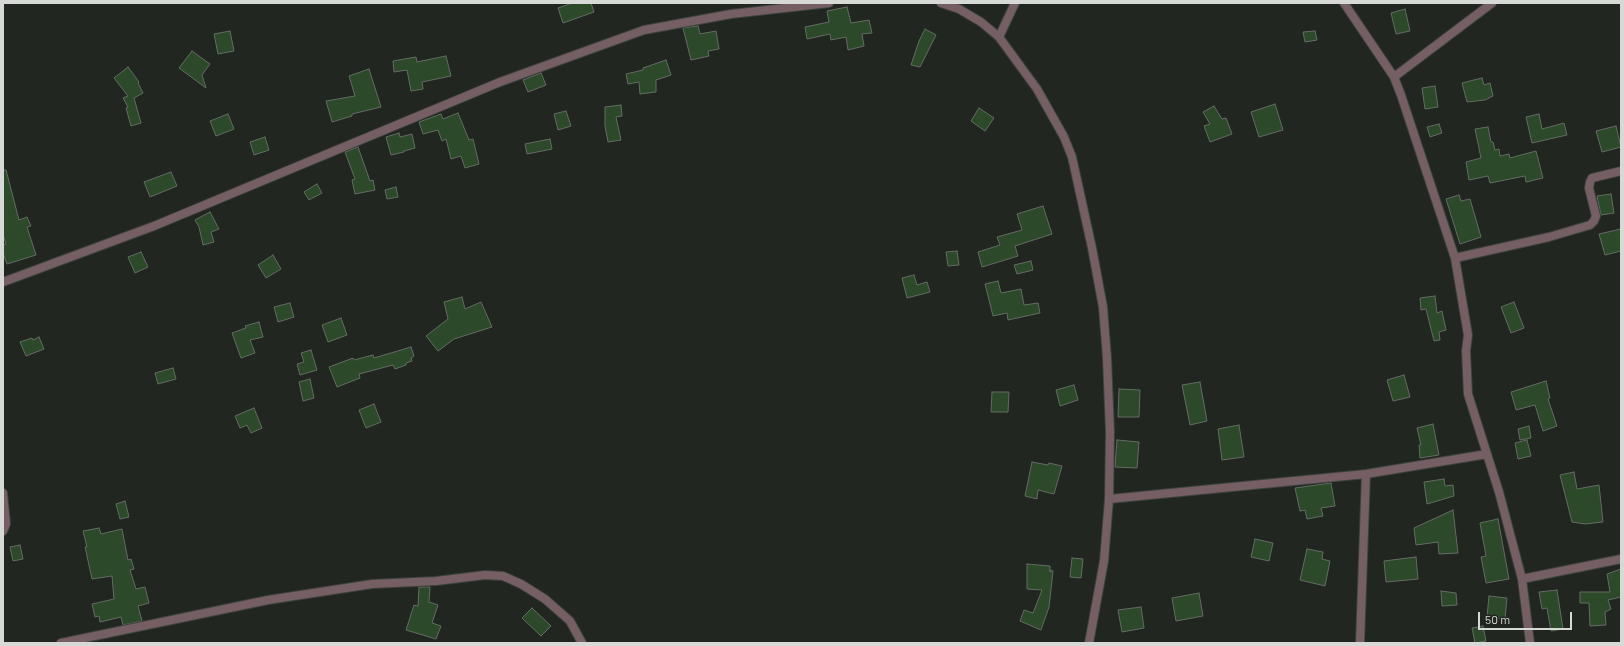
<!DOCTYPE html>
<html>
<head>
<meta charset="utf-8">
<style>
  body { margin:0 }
  #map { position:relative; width:1624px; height:646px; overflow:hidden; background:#212620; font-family:Barlow,sans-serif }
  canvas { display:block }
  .frame { position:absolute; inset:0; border:4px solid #d6d9d6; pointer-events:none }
  .scale { position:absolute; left:1478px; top:612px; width:94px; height:18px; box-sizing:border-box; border:2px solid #d6d9d6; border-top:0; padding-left:5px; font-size:12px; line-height:14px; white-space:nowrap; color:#d6d9d6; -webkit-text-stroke:3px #212620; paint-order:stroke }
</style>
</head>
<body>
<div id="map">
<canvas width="1624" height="646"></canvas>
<div class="frame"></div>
<div class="scale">50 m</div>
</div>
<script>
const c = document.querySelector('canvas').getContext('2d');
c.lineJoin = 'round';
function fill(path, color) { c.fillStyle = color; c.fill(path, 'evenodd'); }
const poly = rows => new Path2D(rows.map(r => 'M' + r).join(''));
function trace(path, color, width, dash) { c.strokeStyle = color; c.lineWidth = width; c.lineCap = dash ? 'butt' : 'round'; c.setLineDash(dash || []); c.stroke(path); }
const building = poly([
  [572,3,591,3,594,12,563,23,558,8,572,3],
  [847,7,851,23,869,20,872,33,862,34,864,46,848,50,846,37,831,40,830,34,807,39,805,27,829,22,827,11,847,7],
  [1405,9,1410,31,1396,34,1391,13,1405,9],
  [698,26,700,34,716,31,719,49,708,51,709,56,691,60,683,28,698,26],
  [925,29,936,35,920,67,911,65,919,41,925,29],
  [230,31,234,51,218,54,214,34,230,31],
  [1315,31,1317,40,1305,42,1303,32,1315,31],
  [192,51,210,64,202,75,206,88,179,68,192,51],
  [446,56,451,76,422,82,423,89,411,91,407,70,394,72,393,61,416,57,417,62,446,56],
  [666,60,671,75,656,80,656,92,640,94,639,82,628,84,626,74,643,70,643,68,666,60],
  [128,67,139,82,138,83,143,93,134,98,141,123,131,126,126,108,128,107,123,98,128,96,114,78,128,67],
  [369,69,381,107,352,114,352,116,332,122,326,101,355,96,349,76,369,69],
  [541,73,546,85,528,92,523,80,541,73],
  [1482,78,1484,85,1490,83,1493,96,1485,100,1467,102,1462,83,1482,78],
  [1435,86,1438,107,1425,109,1422,88,1435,86],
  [1275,104,1283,130,1259,137,1251,112,1275,104],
  [621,105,622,116,616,117,621,140,608,142,605,126,605,107,621,105],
  [1214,106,1222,119,1226,118,1232,134,1210,142,1204,126,1210,124,1203,112,1214,106],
  [979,108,994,118,985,131,971,121,979,108],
  [566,111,571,126,558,130,554,114,566,111],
  [458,113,469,140,473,139,479,164,465,168,461,156,451,159,446,139,442,141,438,130,423,134,419,122,441,114,443,119,458,113],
  [228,114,234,129,216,136,210,121,228,114],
  [1539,114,1542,129,1564,123,1567,135,1532,143,1526,117,1539,114],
  [1439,124,1442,133,1430,137,1427,127,1439,124],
  [1616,126,1621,147,1602,152,1596,131,1616,126],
  [1488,127,1491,142,1493,142,1495,150,1499,149,1500,156,1509,154,1510,158,1536,151,1543,178,1526,182,1525,176,1490,183,1488,176,1469,180,1466,162,1481,158,1475,129,1488,127],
  [399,133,400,137,412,134,415,148,404,151,404,152,391,155,386,137,399,133],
  [265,137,269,150,254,155,250,142,265,137],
  [550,139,552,149,527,154,525,144,550,139],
  [358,147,370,181,373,180,375,190,355,194,352,180,355,179,345,152,358,147],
  [3,170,6,170,19,220,27,217,31,226,27,227,36,255,7,264,3,253,3,245,6,244,3,235,3,170],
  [171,172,177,186,150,197,144,182,171,172],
  [317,184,322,193,309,200,304,192,317,184],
  [396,187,398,197,387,199,385,190,396,187],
  [1611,194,1614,213,1601,215,1597,196,1611,194],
  [1459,195,1461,201,1470,199,1481,237,1460,244,1446,199,1459,195],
  [1043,206,1052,234,1015,246,1018,256,982,267,978,252,1000,245,997,237,1022,230,1017,214,1043,206],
  [210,212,219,229,211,232,214,242,203,245,199,227,195,220,210,212],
  [1621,229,1621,251,1605,255,1599,234,1621,229],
  [957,251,959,265,948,266,946,252,957,251],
  [141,252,148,267,135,273,128,257,141,252],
  [273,255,281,269,266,278,258,265,273,255],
  [1031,261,1033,270,1017,274,1014,265,1031,261],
  [914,275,917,285,927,282,930,292,907,298,902,278,914,275],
  [998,281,1001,293,1021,289,1024,305,1038,303,1040,313,1008,320,1007,313,993,316,985,284,998,281],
  [1435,296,1437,313,1442,311,1446,330,1439,332,1440,340,1434,341,1426,309,1421,310,1420,298,1435,296],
  [462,297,465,309,481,302,492,327,454,339,438,351,426,336,448,319,444,302,462,297],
  [1514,302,1524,328,1511,333,1501,307,1514,302],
  [290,303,294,317,278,322,274,307,290,303],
  [341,318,347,335,328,342,322,325,341,318],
  [259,322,263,337,250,340,255,353,241,358,232,333,246,328,245,326,259,322],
  [39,337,44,349,26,356,20,342,32,338,33,340,39,337],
  [411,347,414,356,411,358,412,361,406,363,406,365,395,369,393,365,359,374,360,378,337,387,329,367,353,358,354,360,373,355,374,358,411,347],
  [311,350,317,370,300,375,297,364,304,362,301,353,311,350],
  [173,368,176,379,158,384,155,373,173,368],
  [1404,375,1410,397,1393,401,1387,380,1404,375],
  [310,379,314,398,303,401,299,382,310,379],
  [1546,381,1550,398,1548,399,1557,426,1543,431,1535,405,1516,410,1511,392,1546,381],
  [1200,382,1207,421,1190,425,1182,385,1200,382],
  [1074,385,1078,400,1060,406,1056,390,1074,385],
  [1119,389,1140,390,1139,417,1118,417,1119,389],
  [992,392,1009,392,1008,412,991,412,992,392],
  [374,404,381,422,366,428,359,410,374,404],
  [254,408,262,428,251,433,247,425,240,428,235,416,254,408],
  [1433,424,1439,455,1420,458,1419,445,1421,445,1417,428,1433,424],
  [1239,425,1244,457,1222,460,1218,429,1239,425],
  [1529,426,1531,438,1520,440,1518,429,1529,426],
  [1117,440,1139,442,1137,468,1115,467,1117,440],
  [1527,440,1531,456,1518,459,1515,443,1527,440],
  [1032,462,1048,465,1049,463,1062,466,1054,494,1038,490,1037,499,1025,496,1032,462],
  [1574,472,1577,489,1599,485,1603,522,1585,524,1572,522,1560,475,1574,472],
  [1444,479,1445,486,1453,485,1454,496,1427,504,1424,482,1444,479],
  [1331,483,1335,506,1321,508,1323,516,1307,519,1305,510,1300,511,1295,488,1331,483],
  [125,501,129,517,120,519,116,504,125,501],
  [1453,510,1458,553,1439,554,1438,542,1416,545,1414,528,1453,510],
  [1498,519,1509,579,1486,583,1481,557,1486,556,1480,523,1498,519],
  [99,528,101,534,122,529,128,560,131,559,134,569,130,570,136,589,145,587,149,603,138,606,142,621,123,625,121,617,100,622,99,616,95,617,92,604,114,599,112,576,92,579,85,547,87,547,83,531,99,528],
  [1255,539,1273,543,1269,561,1251,557,1255,539],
  [20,545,23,559,13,561,10,547,20,545],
  [1307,549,1323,552,1322,559,1330,561,1325,586,1300,580,1307,549],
  [1416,557,1418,579,1386,582,1384,561,1416,557],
  [1072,558,1083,559,1081,578,1070,577,1072,558],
  [1027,564,1050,566,1050,572,1051,570,1053,571,1049,607,1041,630,1020,621,1024,610,1033,613,1042,590,1027,589,1027,564],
  [1621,569,1621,597,1608,600,1611,609,1605,612,1606,625,1590,626,1589,603,1580,603,1580,592,1610,592,1607,574,1621,569],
  [419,587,430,587,429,602,438,605,432,623,441,626,436,639,406,630,414,605,418,606,419,587],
  [1557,590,1563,629,1551,631,1547,608,1542,609,1539,592,1557,590],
  [1441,591,1456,593,1457,605,1442,606,1441,591],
  [1199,593,1203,616,1176,621,1172,598,1199,593],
  [1489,596,1507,598,1505,619,1487,617,1489,596],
  [1141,607,1144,628,1122,632,1118,610,1141,607],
  [532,608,551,626,541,636,522,618,532,608],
  [1483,626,1486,641,1475,643,1472,628,1483,626]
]);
const street = poly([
  [941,3,959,9,981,22,999,37,1037,89,1064,137,1072,157,1092,248,1103,307,1107,358,1110,432,1109,499,1104,561,1089,643],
  [1344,3,1394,77,1401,95,1455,258,1468,335,1466,351,1468,394,1499,492,1522,579,1530,643],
  [999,37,1015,3],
  [1394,77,1492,3],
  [1455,258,1549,237,1590,225,1594,221,1596,216,1589,188,1590,182,1592,178,1621,171],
  [3,282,154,226,500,82,644,30,731,14,829,3],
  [3,493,6,524,3,531],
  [1109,499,1366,474,1487,454],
  [1522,579,1621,559],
  [61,643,268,600,372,584,436,581,485,575,503,576,521,584,545,599,570,621,582,643],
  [1360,643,1366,474]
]);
fill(building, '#2c4a29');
trace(building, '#646b64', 1);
trace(street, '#3e433d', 10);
trace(street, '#755f64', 8);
</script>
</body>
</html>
